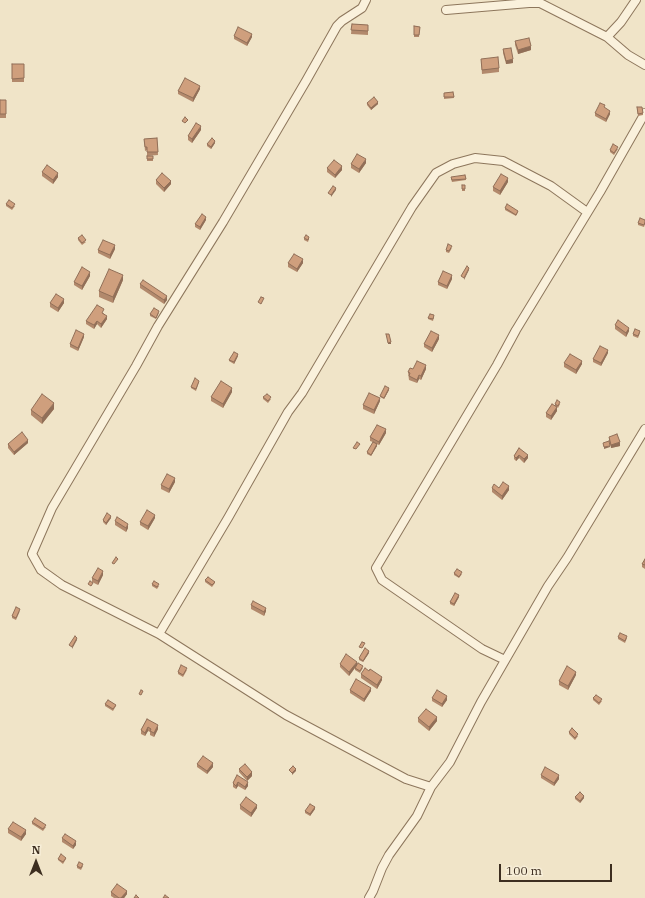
<!DOCTYPE html>
<html>
<head>
<meta charset="utf-8">
<style>
  body { margin:0 }
  #map { position:relative; width:645px; height:898px; overflow:hidden; background:#f0e4c8; font-family:"IBM Plex Serif",serif }
  canvas { display:block }
  .north { position:absolute; left:16px; top:842px; width:40px; height:40px; -webkit-text-stroke:3px #f7eed8; paint-order:stroke; rotate:0deg; font-size:11px; font-weight:700; line-height:16px; text-align:center; color:#3d2e20 }
  .north::after { content:''; display:block; margin:auto; width:14px; height:18px; background:#3d2e20; clip-path:polygon(50% 0,100% 100%,50% 72%,0 100%) }
  .scale { position:absolute; left:499px; top:864px; width:113px; height:18px; box-sizing:border-box; border:2px solid #3d2e20; border-top:0; padding-left:5px; font-size:12px; line-height:14px; white-space:nowrap; color:#3d2e20; -webkit-text-stroke:3px #f7eed8; paint-order:stroke }
</style>
</head>
<body>
<div id="map">
<canvas width="645" height="898"></canvas>
<div class="north">N</div>
<div class="scale">100 m</div>
</div>
<script>
const c = document.querySelector('canvas').getContext('2d');
c.lineJoin = 'round';
const poly = rows => new Path2D(rows.map(r => 'M' + r).join(''));
function trace(path, color, width, dash) { c.strokeStyle = color; c.lineWidth = width; c.lineCap = dash ? 'butt' : 'round'; c.setLineDash(dash || []); c.stroke(path); }
function fill(path, color) { c.fillStyle = color; c.fill(path, 'evenodd'); }
const minor = poly([
  [366,0,362,8,342,21,337,26,306,81,223,222,158,326,136,366,52,508,32,554,41,570,62,585,159,634,286,715,406,779,431,787],
  [446,10,529,3,540,3,607,37,628,55,645,65],
  [607,37,621,22,636,0],
  [159,634,228,518,288,412,302,393,412,207,436,173,453,164,475,158,503,161,551,186,587,212],
  [505,660,482,649,382,580,376,568,497,365,516,330,600,192,645,113],
  [369,898,373,891,382,868,389,855,417,816,431,787,450,762,481,702,548,586,567,558,645,429]
]);
const wall = poly([
  [352,24,368,25,368,35,351,34],
  [414,26,420,27,419,37,414,37],
  [234,36,252,37,247,46,234,39],
  [515,41,531,50,518,54,515,45],
  [503,49,513,63,506,64,503,53],
  [481,59,499,68,499,72,482,74],
  [12,64,24,64,24,82,12,82],
  [200,89,193,102,178,94,178,91],
  [453,92,454,98,444,99,444,93],
  [0,100,6,100,6,118,0,118],
  [367,103,378,104,371,110,367,105],
  [637,107,643,113,643,115,638,116],
  [605,108,610,114,606,122,595,116,595,113],
  [201,130,192,143,188,140,188,136],
  [157,138,158,155,147,156,147,150,145,151,144,139],
  [215,143,211,149,207,146,207,144],
  [618,149,614,155,610,152,610,150],
  [147,156,153,156,153,161,147,161],
  [366,163,359,173,351,168,351,164],
  [327,168,342,170,335,178,327,172],
  [42,172,58,177,53,184,42,176],
  [465,175,466,180,452,182,451,179],
  [156,180,171,184,164,192,156,184],
  [508,182,500,195,493,191,493,187],
  [462,185,465,185,465,191,462,191],
  [6,204,15,206,12,210,6,206],
  [505,208,518,212,516,216,505,210],
  [206,220,200,230,195,227,195,224],
  [645,220,645,224,644,227,638,225,638,223],
  [78,238,86,242,82,245,78,240],
  [304,238,309,239,308,242,304,240],
  [452,248,449,253,446,252,446,250],
  [115,249,110,259,98,253,98,250],
  [288,263,303,263,297,272,288,267],
  [90,276,82,290,74,285,74,282],
  [452,279,447,289,438,285,438,282],
  [123,280,113,303,99,297,99,291],
  [140,284,167,300,164,304,140,288],
  [50,303,64,303,58,312,50,307],
  [104,313,104,314,107,319,101,328,97,324,94,329,86,324,86,321],
  [159,313,156,319,150,316,150,314],
  [434,317,433,321,428,319,428,318],
  [615,325,629,331,626,337,615,329],
  [640,333,638,338,633,336,633,334],
  [84,337,78,351,70,347,70,344],
  [439,339,432,352,424,347,424,344],
  [608,353,601,366,593,362,593,359],
  [238,356,234,364,229,361,229,360],
  [564,363,582,364,576,374,564,367],
  [413,369,426,369,421,380,419,379,417,383,409,380,408,372],
  [199,382,196,391,191,388,191,387],
  [389,390,384,399,380,397,380,396],
  [232,392,223,408,211,401,211,397],
  [263,397,271,399,268,403,263,399],
  [380,401,374,414,363,409,363,405],
  [555,404,560,404,558,408,557,407,557,411,551,420,546,417,546,413,555,406],
  [54,409,42,424,31,415,31,410],
  [386,433,379,445,377,444,377,446,371,456,367,454,367,452,373,442,370,441,370,437],
  [609,437,620,446,611,448,609,441],
  [28,443,14,455,8,448,8,444],
  [519,448,528,458,524,463,519,458,516,461,514,459,514,456],
  [175,482,169,493,161,489,161,485],
  [492,488,509,490,502,500,492,492],
  [111,518,106,525,103,522,103,520],
  [155,518,148,530,140,525,140,522],
  [115,521,128,528,126,532,115,525],
  [645,559,645,569,642,567,642,564],
  [454,573,462,574,459,578,454,575],
  [103,575,98,585,92,582,92,578],
  [205,580,215,583,212,587,205,582],
  [152,584,159,586,157,589,152,586],
  [459,597,454,606,450,604,450,602],
  [251,605,266,611,264,616,251,609],
  [20,611,16,620,12,618,12,616],
  [618,637,627,638,625,643,618,639],
  [369,653,363,662,359,660,359,658],
  [340,664,357,665,363,668,360,673,355,670,355,668,349,676,340,667],
  [187,670,183,677,178,674,178,672],
  [361,674,382,680,377,689,361,678],
  [576,675,568,690,559,685,559,681],
  [350,690,371,691,364,702,350,693],
  [432,698,447,700,442,707,432,701],
  [593,698,602,701,599,705,593,700],
  [105,704,116,706,113,711,105,706],
  [418,718,437,721,429,731,418,722],
  [147,719,158,729,154,737,150,735,150,732,148,731,145,736,141,734,141,730],
  [569,732,578,736,575,740,569,734],
  [197,764,213,767,207,774,197,767],
  [239,769,252,776,247,781,239,772],
  [237,775,248,786,245,790,238,786,236,789,233,787,233,783],
  [541,775,559,779,554,786,541,778],
  [575,797,584,798,580,803,575,799],
  [240,805,257,808,251,817,240,809],
  [315,809,310,816,305,813,305,811],
  [32,822,46,827,43,831,32,824],
  [8,829,26,834,21,841,8,833],
  [62,838,76,845,73,849,62,842],
  [58,859,66,859,63,864,58,860],
  [77,866,83,866,81,870,77,868],
  [111,892,127,894,124,898,114,898,111,896]
]);
const shadedWall = poly([
  [252,34,252,37,247,46,247,43],
  [531,46,531,50,518,54,518,50],
  [513,59,513,63,506,64,506,61],
  [200,86,200,89,193,102,193,98],
  [378,102,378,104,371,110,371,108],
  [610,111,610,114,606,122,606,119],
  [201,126,201,130,192,143,192,139],
  [215,141,215,143,211,149,211,147],
  [366,159,366,163,359,173,359,169],
  [342,166,342,170,335,178,335,175],
  [58,173,58,177,53,184,53,180],
  [508,178,508,182,500,195,500,191],
  [171,181,171,184,164,192,164,188],
  [336,188,336,190,331,197,331,195],
  [206,217,206,220,200,230,200,227],
  [115,245,115,249,110,259,110,255],
  [303,259,303,263,297,272,297,269],
  [469,268,469,270,464,280,464,278],
  [90,272,90,276,82,290,82,286],
  [123,275,123,280,113,303,113,297],
  [452,275,452,279,447,289,447,286],
  [167,296,167,300,164,304,164,300],
  [64,299,64,303,58,312,58,308],
  [107,316,107,319,101,328,101,324],
  [97,321,97,324,94,329,94,325],
  [629,328,629,331,626,337,626,333],
  [84,334,84,337,78,351,78,348],
  [439,335,439,339,432,352,432,348],
  [391,342,391,344,388,344,388,343],
  [608,350,608,353,601,366,601,363],
  [238,354,238,356,234,364,234,362],
  [582,361,582,364,576,374,576,370],
  [426,365,426,369,421,380,421,376],
  [419,375,419,379,417,383,417,380],
  [232,388,232,392,223,408,223,404],
  [389,388,389,390,384,399,384,398],
  [380,398,380,401,374,414,374,410],
  [54,403,54,409,42,424,42,418],
  [557,407,557,411,551,420,551,416],
  [386,429,386,433,379,445,379,442],
  [28,440,28,443,14,455,14,452],
  [620,442,620,446,611,448,611,445],
  [377,444,377,446,371,456,371,455],
  [610,446,610,447,604,449,604,447],
  [519,455,519,458,516,461,516,458],
  [528,455,528,458,524,463,524,459],
  [175,478,175,482,169,493,169,489],
  [509,486,509,490,502,500,502,496],
  [155,515,155,518,148,530,148,526],
  [111,516,111,518,106,525,106,523],
  [128,524,128,528,126,532,126,528],
  [103,571,103,575,98,585,98,581],
  [459,595,459,597,454,606,454,604],
  [266,608,266,611,264,616,264,612],
  [77,638,77,640,72,649,72,647],
  [369,651,369,653,363,662,363,661],
  [357,662,357,665,349,676,349,672],
  [576,672,576,675,568,690,568,686],
  [382,677,382,680,377,689,377,685],
  [371,688,371,691,364,702,364,699],
  [447,696,447,700,442,707,442,704],
  [437,717,437,721,429,731,429,727],
  [158,725,158,729,154,737,154,733],
  [148,727,148,731,145,736,145,733],
  [213,763,213,767,207,774,207,771],
  [296,769,296,771,292,775,292,773],
  [252,772,252,776,247,781,247,777],
  [559,775,559,779,554,786,554,783],
  [238,782,238,786,236,789,236,786],
  [248,782,248,786,245,790,245,787],
  [584,796,584,798,580,803,580,801],
  [257,805,257,808,251,817,251,813],
  [315,807,315,809,310,816,310,814],
  [26,830,26,834,21,841,21,837],
  [76,841,76,845,73,849,73,846],
  [127,891,127,894,124,898,121,898]
]);
const building = poly([
  [352,24,368,25,368,31,351,30,352,24],
  [414,26,420,27,419,35,414,35,414,26],
  [238,27,252,34,247,43,234,36,238,27],
  [529,38,531,46,518,50,515,41,529,38],
  [511,48,513,59,506,61,503,49,511,48],
  [498,57,499,68,482,70,481,59,498,57],
  [12,64,24,64,24,78,12,79,12,64],
  [185,78,200,86,193,98,178,91,185,78],
  [453,92,454,97,444,97,444,93,453,92],
  [374,97,378,102,371,108,367,103,374,97],
  [0,100,6,100,6,114,0,114,0,100],
  [600,103,605,105,604,107,610,111,606,119,595,113,600,103],
  [637,107,642,107,643,113,638,114,637,107],
  [185,117,188,120,185,123,182,121,185,117],
  [196,123,201,126,192,139,188,136,196,123],
  [157,138,158,152,147,152,147,147,145,147,144,139,157,138],
  [212,138,215,141,211,147,207,144,212,138],
  [613,144,618,147,614,153,610,150,613,144],
  [357,154,366,159,359,169,351,164,357,154],
  [147,156,153,156,153,159,147,159,147,156],
  [334,160,342,166,335,175,327,168,334,160],
  [47,165,58,173,53,180,42,172,47,165],
  [162,173,171,181,164,188,156,180,162,173],
  [501,174,508,178,500,191,493,187,501,174],
  [465,175,466,179,452,180,451,177,465,175],
  [462,185,465,185,465,189,462,189,462,185],
  [333,186,336,188,331,195,328,193,333,186],
  [9,200,15,204,12,208,6,204,9,200],
  [507,204,518,211,516,215,505,208,507,204],
  [202,214,206,217,200,227,195,224,202,214],
  [640,218,645,220,645,222,644,225,638,223,640,218],
  [82,235,86,240,82,243,78,238,82,235],
  [306,235,309,237,308,240,304,238,306,235],
  [103,240,115,245,110,255,98,250,103,240],
  [448,244,452,246,449,251,446,250,448,244],
  [294,254,303,259,297,269,288,263,294,254],
  [467,266,469,268,464,278,461,276,467,266],
  [82,267,90,272,82,286,74,282,82,267],
  [109,269,123,275,113,297,99,291,109,269],
  [443,271,452,275,447,286,438,282,443,271],
  [143,280,167,296,164,300,140,284,143,280],
  [56,294,64,299,58,308,50,303,56,294],
  [261,297,264,298,261,304,258,302,261,297],
  [97,305,104,309,102,313,107,316,101,324,97,321,94,325,86,321,97,305],
  [154,308,159,311,156,318,150,314,154,308],
  [430,314,434,315,433,319,428,318,430,314],
  [618,320,629,328,626,333,615,325,618,320],
  [635,329,640,331,638,336,633,334,635,329],
  [76,330,84,334,78,348,70,344,76,330],
  [431,331,439,335,432,348,424,344,431,331],
  [386,334,389,334,391,342,388,343,386,334],
  [600,346,608,350,601,363,593,359,600,346],
  [234,352,238,354,234,362,229,360,234,352],
  [570,354,582,361,576,370,564,363,570,354],
  [417,361,426,365,421,376,419,375,417,380,409,376,410,373,408,372,410,368,413,369,417,361],
  [195,378,199,381,196,389,191,387,195,378],
  [221,381,232,388,223,404,211,397,221,381],
  [385,386,389,388,384,398,380,396,385,386],
  [369,393,380,398,374,410,363,405,369,393],
  [42,394,54,403,42,418,31,410,42,394],
  [267,394,271,397,268,401,263,397,267,394],
  [557,400,560,402,558,406,555,404,557,400],
  [552,404,557,407,551,416,546,413,552,404],
  [377,425,386,429,379,442,370,437,377,425],
  [22,432,28,440,14,452,8,444,22,432],
  [617,434,620,442,611,445,609,437,617,434],
  [609,441,610,446,604,447,603,443,609,441],
  [357,442,360,444,356,449,353,448,357,442],
  [373,442,377,444,371,455,367,452,373,442],
  [519,448,528,455,524,459,519,455,516,458,514,456,519,448],
  [167,474,175,478,169,489,161,485,167,474],
  [503,482,509,486,502,496,492,488,494,484,499,488,503,482],
  [147,510,155,515,148,526,140,522,147,510],
  [107,513,111,516,106,523,103,520,107,513],
  [117,517,128,524,126,528,115,521,117,517],
  [116,557,118,559,114,564,112,563,116,557],
  [645,559,645,565,642,564,645,559],
  [98,568,103,571,98,581,92,578,98,568],
  [457,569,462,572,459,577,454,573,457,569],
  [208,577,215,582,212,585,205,580,208,577],
  [90,581,93,583,91,586,88,584,90,581],
  [154,581,159,584,157,587,152,584,154,581],
  [455,593,459,595,454,604,450,602,455,593],
  [253,601,266,608,264,612,251,605,253,601],
  [16,607,20,609,16,618,12,616,16,607],
  [620,633,627,636,625,641,618,637,620,633],
  [75,636,77,638,72,647,69,645,75,636],
  [362,642,365,643,362,648,359,647,362,642],
  [365,648,369,651,363,661,359,658,365,648],
  [346,654,357,662,349,672,340,664,346,654],
  [358,663,363,666,360,671,355,668,358,663],
  [181,665,187,668,183,675,178,672,181,665],
  [567,666,576,672,568,686,559,681,567,666],
  [365,668,369,671,370,669,382,677,377,685,361,674,365,668],
  [356,679,371,688,364,699,350,690,356,679],
  [141,690,143,691,141,695,139,694,141,690],
  [437,690,447,696,442,704,432,698,437,690],
  [596,695,602,699,599,703,593,698,596,695],
  [108,700,116,705,113,709,105,704,108,700],
  [426,709,437,717,429,727,418,718,426,709],
  [147,719,158,725,154,733,150,731,151,729,148,727,145,733,141,730,147,719],
  [572,728,578,734,575,738,569,732,572,728],
  [203,756,213,763,207,771,197,764,203,756],
  [245,764,252,772,247,777,239,769,245,764],
  [293,766,296,769,292,773,289,770,293,766],
  [545,767,559,775,554,783,541,775,545,767],
  [237,775,248,782,245,787,238,782,236,786,233,783,237,775],
  [580,792,584,796,580,801,575,797,580,792],
  [246,797,257,805,251,813,240,805,246,797],
  [310,804,315,807,310,814,305,811,310,804],
  [35,818,46,825,43,829,32,822,35,818],
  [13,822,26,830,21,837,8,829,13,822],
  [65,834,76,841,73,846,62,838,65,834],
  [61,854,66,858,63,862,58,859,61,854],
  [79,862,83,864,81,868,77,866,79,862],
  [117,884,127,891,121,898,119,898,111,892,117,884],
  [136,895,139,898,134,898,136,895],
  [165,895,169,898,163,898,165,895]
]);
trace(minor, '#8d765c', 10);
trace(minor, '#faf1dc', 8);
fill(wall, '#b2896c');
fill(shadedWall, '#916f58');
fill(building, '#cf9f7d');
trace(building, '#916f58', 1);
</script>
</body>
</html>
